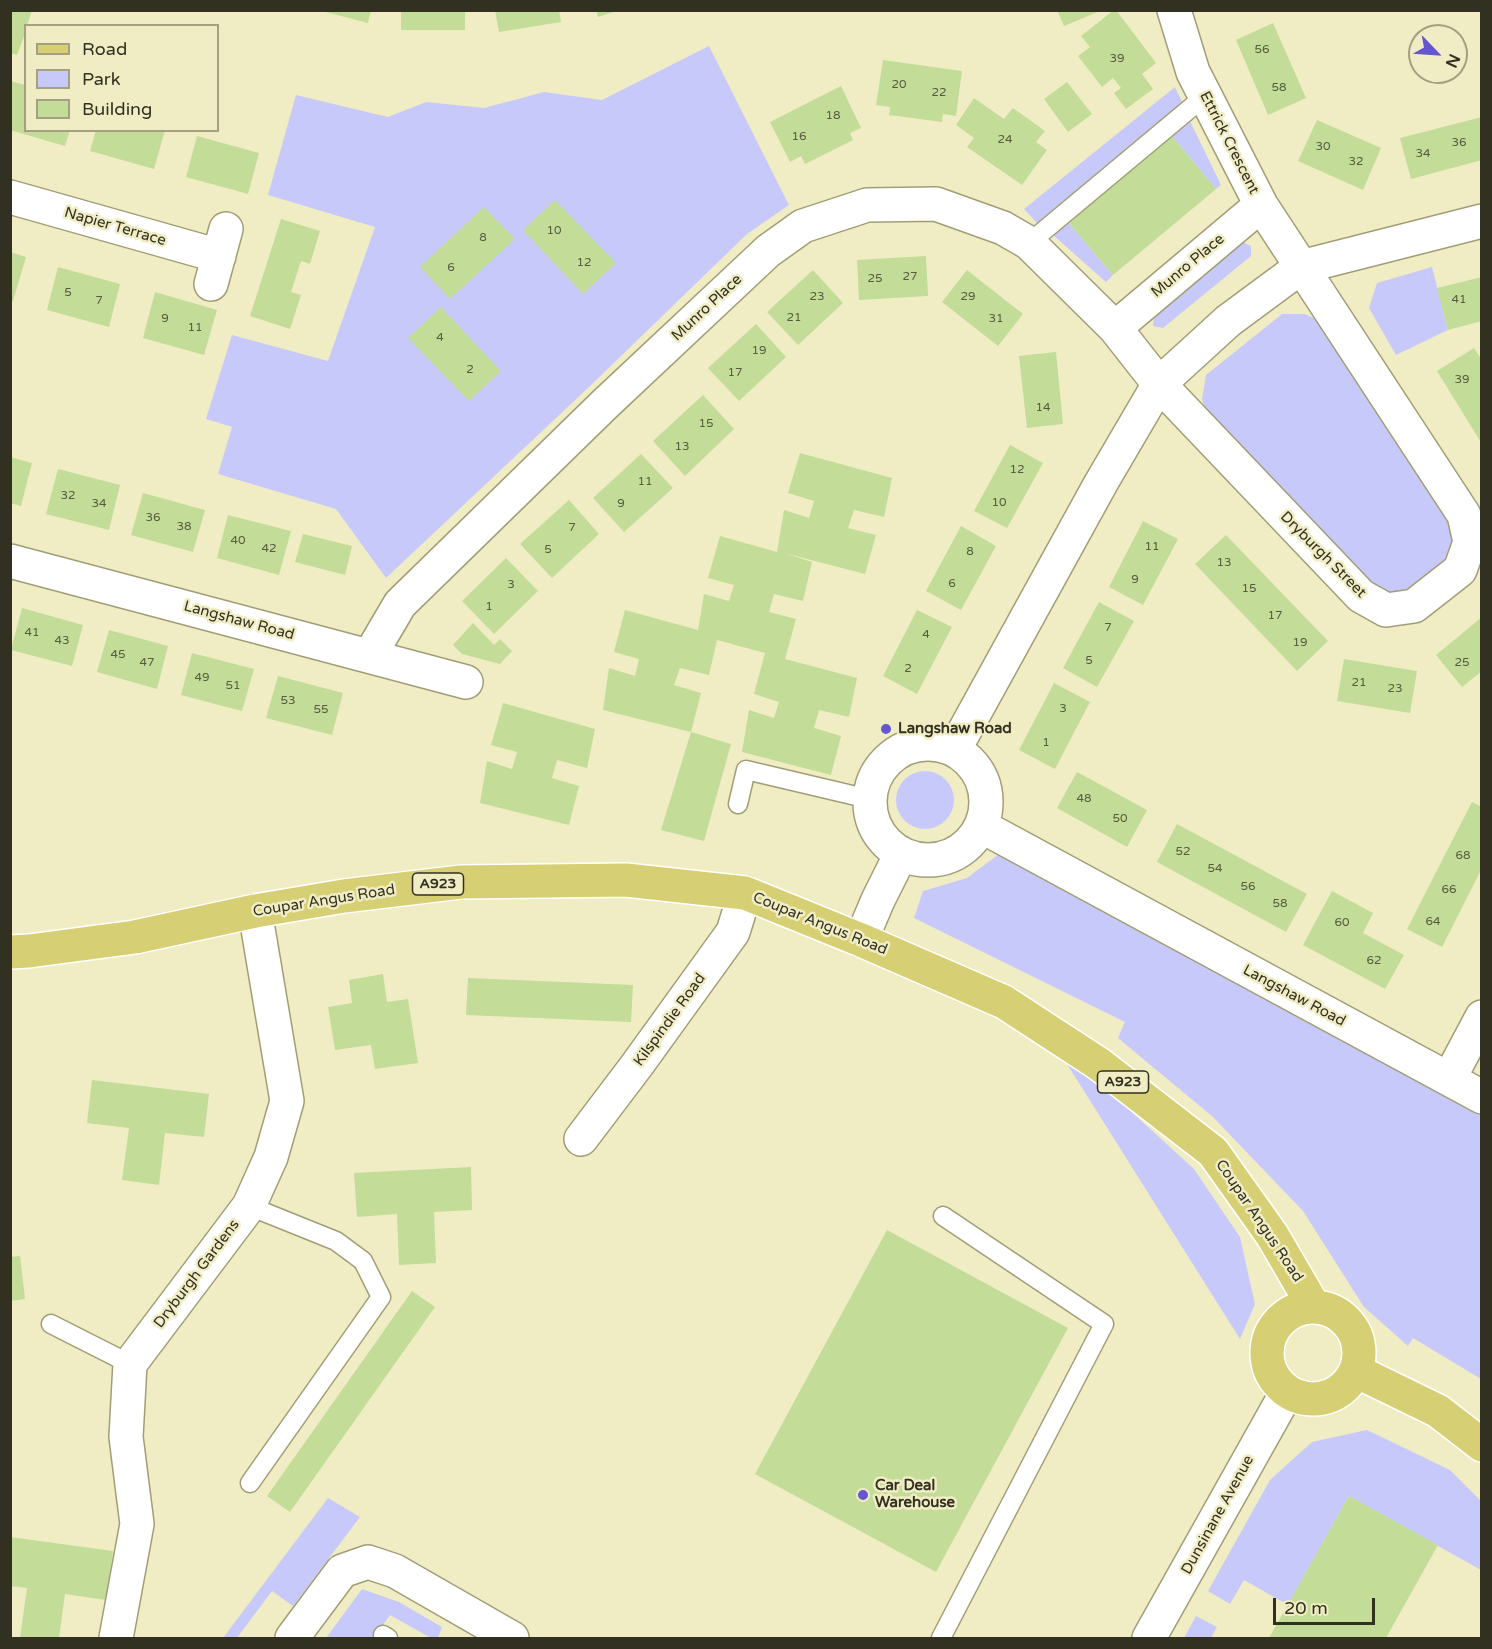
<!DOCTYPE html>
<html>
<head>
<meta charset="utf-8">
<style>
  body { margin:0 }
  #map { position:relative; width:1492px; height:1649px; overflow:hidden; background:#f0edc4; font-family:"Varela Round",sans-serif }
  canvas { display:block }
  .frame { position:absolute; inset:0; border:12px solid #323020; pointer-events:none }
  .legend { position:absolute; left:24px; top:24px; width:195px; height:108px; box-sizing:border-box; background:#f0edc4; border:2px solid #a4a182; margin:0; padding:8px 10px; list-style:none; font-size:18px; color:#323020 }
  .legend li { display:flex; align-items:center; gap:12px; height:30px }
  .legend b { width:30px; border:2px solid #a4a182 }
  .north { position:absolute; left:1408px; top:24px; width:60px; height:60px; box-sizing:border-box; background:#f0edc4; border:2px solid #a4a182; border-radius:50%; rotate:115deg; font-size:16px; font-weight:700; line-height:24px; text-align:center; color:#323020 }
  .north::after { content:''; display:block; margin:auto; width:21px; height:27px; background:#6555ce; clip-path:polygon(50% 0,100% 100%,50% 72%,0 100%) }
  .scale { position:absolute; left:1273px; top:1598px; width:102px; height:27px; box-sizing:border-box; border:3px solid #323020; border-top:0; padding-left:8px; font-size:18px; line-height:21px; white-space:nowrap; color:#323020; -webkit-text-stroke:4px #f0edc4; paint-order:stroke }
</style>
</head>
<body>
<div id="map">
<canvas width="1492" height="1649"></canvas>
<div class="frame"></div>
<ul class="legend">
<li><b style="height:8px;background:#d6cf73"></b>Road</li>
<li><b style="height:16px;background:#c8c9fb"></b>Park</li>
<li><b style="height:16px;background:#c3dc98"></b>Building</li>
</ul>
<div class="north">N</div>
<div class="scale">20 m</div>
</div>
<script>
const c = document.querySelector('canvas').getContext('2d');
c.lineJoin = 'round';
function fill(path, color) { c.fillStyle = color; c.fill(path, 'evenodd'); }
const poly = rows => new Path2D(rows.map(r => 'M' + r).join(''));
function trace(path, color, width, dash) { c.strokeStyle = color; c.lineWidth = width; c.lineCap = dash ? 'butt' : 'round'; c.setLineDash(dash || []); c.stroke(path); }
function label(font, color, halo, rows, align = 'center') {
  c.font = font + ' "Varela Round",sans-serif'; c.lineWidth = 5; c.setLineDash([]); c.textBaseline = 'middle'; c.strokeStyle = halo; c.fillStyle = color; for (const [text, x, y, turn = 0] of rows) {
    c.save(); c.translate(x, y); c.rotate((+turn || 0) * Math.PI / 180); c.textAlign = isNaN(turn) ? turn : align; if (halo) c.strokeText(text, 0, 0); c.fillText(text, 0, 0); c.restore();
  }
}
const green = poly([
  [709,46,789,205,747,234,589,387,386,578,336,509,218,474,232,427,206,419,232,335,328,361,375,227,268,195,296,95,388,117,426,102,484,108,544,92,602,100],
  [1175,87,1182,102,1038,224,1024,209],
  [1190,121,1221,185,1216,189,1171,135],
  [1068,222,1113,275,1106,282,1053,235],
  [1243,242,1251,246,1251,256,1163,328,1153,326,1154,316],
  [1432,267,1448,330,1396,355,1369,308,1377,283],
  [1282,314,1305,314,1322,322,1451,521,1452,544,1442,568,1415,589,1392,593,1372,586,1209,420,1202,399,1206,375],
  '896 800a29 29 0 1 1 58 0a29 29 0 1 1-58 0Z',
  [999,854,1481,1116,1481,1379,1413,1338,1408,1346,1364,1307,1303,1211,1213,1117,1118,1038,1125,1022,914,918,923,891,967,878],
  [1067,1064,1101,1084,1194,1169,1240,1237,1255,1304,1240,1339],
  [1367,1430,1450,1470,1481,1501,1481,1570,1349,1496,1288,1605,1244,1580,1230,1604,1208,1591,1270,1480,1312,1442],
  [328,1498,360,1517,293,1606,272,1591,237,1638,223,1638],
  [362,1589,399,1602,442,1627,438,1638,431,1638,390,1615,374,1638,326,1638],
  [1196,1616,1217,1627,1211,1638,1184,1638]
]);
const building = poly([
  [10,10,32,10,27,26,26,26,26,31,17,55,10,53],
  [318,10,371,10,368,23],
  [401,10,465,10,465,30,401,30],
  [495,10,559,10,561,22,499,32],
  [596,10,616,10,616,11,598,17],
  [1057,10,1100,10,1100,11,1064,26],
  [1114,10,1116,10,1156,63,1142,74,1153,89,1126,109,1114,93,1121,88,1113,78,1102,87,1078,56,1090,47,1081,36],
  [1273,23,1306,98,1268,115,1236,40],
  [883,60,962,71,956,116,943,114,942,122,889,115,890,107,876,105],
  [10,81,26,85,26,130,70,130,65,146,10,130],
  [1067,82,1092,114,1068,132,1044,99],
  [841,86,861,128,850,133,853,140,805,164,801,156,790,162,770,122],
  [974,98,1004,119,1013,108,1045,131,1036,142,1047,150,1022,185,967,147,974,138,956,125],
  [1482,117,1482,160,1411,179,1400,138],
  [1317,120,1381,148,1363,190,1298,161],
  [96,130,165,130,154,169,90,151],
  [1171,135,1216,189,1113,275,1068,222],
  [197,136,259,153,248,194,186,177],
  [555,200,616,263,583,294,523,230],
  [484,207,515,239,450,299,420,267],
  [281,219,320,231,310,264,301,261,291,292,301,295,290,329,250,316],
  [10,252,26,257,13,301,10,300],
  [926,256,928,296,859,300,857,260],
  [58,267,120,284,109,327,47,310],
  [813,270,843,303,798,345,767,312],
  [967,270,1023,314,998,346,942,302],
  [1482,277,1482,321,1448,330,1437,288],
  [155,292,217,310,204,355,143,338],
  [441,307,501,371,469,401,408,338],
  [756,324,786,357,739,401,708,368],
  [1474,348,1482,360,1482,444,1437,371],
  [1056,352,1063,424,1027,428,1019,356],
  [703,395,734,429,685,476,653,441],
  [1010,445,1043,463,1007,528,974,511],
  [800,453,892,478,884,517,854,510,848,528,876,535,865,574,784,553,812,562,803,601,774,594,769,612,796,619,785,659,857,678,849,717,819,710,814,728,841,736,831,775,742,752,749,710,774,718,779,702,754,694,765,653,717,640,709,675,680,668,674,685,701,693,691,732,731,744,704,841,661,830,691,732,603,710,609,668,635,676,639,659,614,652,625,610,698,630,704,594,729,601,734,585,708,578,720,536,777,552,784,510,809,518,814,501,788,493],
  [641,454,673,488,624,532,593,498],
  [10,457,32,463,21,506,10,503],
  [58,469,120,485,109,530,46,514],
  [143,493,205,510,193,552,131,535],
  [569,500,599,534,552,578,520,544],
  [228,515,291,531,279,575,217,558],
  [1143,521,1178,539,1143,605,1109,587],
  [961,526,996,546,961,610,926,591],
  [303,534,352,546,345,575,295,562],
  [1226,535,1328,641,1297,671,1195,564],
  [506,558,538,591,494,634,462,601],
  [1099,602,1134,621,1097,687,1063,668],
  [22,608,83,625,72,666,11,650],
  [917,610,952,627,917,694,883,676],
  [1482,617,1482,671,1462,687,1436,655],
  [473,623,494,645,500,639,512,651,500,664,462,654,453,645],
  [109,630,168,646,157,689,97,672],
  [192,653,254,669,242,711,181,695],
  [1344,659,1417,671,1410,713,1337,701],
  [278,676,343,693,332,735,266,718],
  [1054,683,1090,702,1055,769,1019,750],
  [503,703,595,729,587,768,557,760,552,778,579,786,569,825,480,803,487,761,512,769,517,752,491,745],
  [1077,772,1147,810,1127,847,1057,808],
  [1472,802,1482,807,1482,868,1442,947,1407,929],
  [1177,824,1307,894,1286,932,1157,862],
  [1332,891,1373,913,1363,933,1404,955,1385,989,1303,945],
  [383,974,387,1002,408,999,418,1063,375,1069,371,1045,335,1050,328,1007,352,1003,349,980],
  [468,978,633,985,631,1022,466,1015],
  [92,1080,209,1094,204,1137,165,1133,159,1185,122,1180,129,1128,87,1123],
  [471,1167,472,1210,434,1212,436,1263,399,1265,397,1214,357,1217,354,1173],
  [887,1230,1068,1328,936,1572,755,1474],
  [20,1256,25,1299,10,1301,10,1257],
  [412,1291,435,1307,290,1512,267,1496],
  [1349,1496,1438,1545,1386,1638,1269,1638],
  [10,1537,113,1551,106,1600,65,1594,59,1638,20,1638,27,1588,10,1586]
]);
const service = poly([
  [1029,243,1205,96],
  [738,804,746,770,869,799],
  [249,1206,336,1241,363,1261,381,1297,250,1483],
  [51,1324,130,1364],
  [383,1635,388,1638],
  [941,1638,1104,1324,943,1216]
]);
const minor = poly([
  [10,197,219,256],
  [211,284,226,229],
  [1115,328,1261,205],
  [10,561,466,682],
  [370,655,400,604,605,404,768,251,803,226,867,205,936,204,1003,228,1029,243,1115,328,1159,384,1361,596,1386,610,1414,606,1460,570,1470,542,1464,515,1261,205,1193,72,1174,10],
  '870 802a58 58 0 1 1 116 0a58 58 0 1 1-116 0Z',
  [954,750,1101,483,1159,384,1228,321,1301,267,1482,221],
  [981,826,1482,1097],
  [861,940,878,900,901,854],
  [1449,1079,1482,1017],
  [581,1139,637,1065,733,932,745,893],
  [116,1638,137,1524,126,1437,130,1364,249,1206,271,1157,287,1101,255,911],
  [292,1638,342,1571,368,1562,395,1571,512,1638],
  [1149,1638,1287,1392]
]);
const primary = poly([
  [10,952,29,951,135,937,255,911,344,896,461,882,626,880,745,893,861,940,1004,1002,1099,1064,1213,1152,1272,1235,1314,1307],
  '1267 1353a46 46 0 1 1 92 0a46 46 0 1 1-92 0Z',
  [1356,1371,1438,1411,1482,1445]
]);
const markers = [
  [886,729,6,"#6555ce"],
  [863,1495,6,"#6555ce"]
];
const numberNames = [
  ["56",1262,50],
  ["39",1117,59],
  ["20",899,85],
  ["58",1279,88],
  ["22",939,93],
  ["18",833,116],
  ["16",799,137],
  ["24",1005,140],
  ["36",1459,143],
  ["30",1323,147],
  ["34",1423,154],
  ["32",1356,162],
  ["10",554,231],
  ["8",483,238],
  ["12",584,263],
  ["6",451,268],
  ["27",910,277],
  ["25",875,279],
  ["5",68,293],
  ["23",817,297],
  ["29",968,297],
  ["41",1459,300],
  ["7",99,301],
  ["21",794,318],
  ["9",165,319],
  ["31",996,319],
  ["11",195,328],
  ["4",440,338],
  ["19",759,351],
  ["2",470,370],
  ["17",735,373],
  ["39",1462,380],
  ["14",1043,408],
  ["15",706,424],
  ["13",682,447],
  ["12",1017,470],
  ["11",645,482],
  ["32",68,496],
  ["10",999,503],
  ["34",99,504],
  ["9",621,504],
  ["36",153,518],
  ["38",184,527],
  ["7",572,528],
  ["40",238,541],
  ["11",1152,547],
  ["42",269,549],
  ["5",548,550],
  ["8",970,552],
  ["13",1224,563],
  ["9",1135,580],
  ["6",952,584],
  ["3",511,585],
  ["15",1249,589],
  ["1",489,607],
  ["17",1275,616],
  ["7",1108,628],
  ["41",32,633],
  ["4",926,635],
  ["43",62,641],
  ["19",1300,643],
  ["45",118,655],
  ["5",1089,661],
  ["47",147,663],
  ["25",1462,663],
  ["2",908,669],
  ["49",202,678],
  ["21",1359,683],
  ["51",233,686],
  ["23",1395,689],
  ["53",288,701],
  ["3",1063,709],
  ["55",321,710],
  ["1",1046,743],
  ["48",1084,799],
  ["50",1120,819],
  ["52",1183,852],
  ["68",1463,856],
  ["54",1215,869],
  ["56",1248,887],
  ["66",1449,890],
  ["58",1280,904],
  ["64",1433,922],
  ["60",1342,923],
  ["62",1374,961]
];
const shields = [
  [438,884,51],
  [1123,1082,51]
];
const shieldNames = [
  ["A923",438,884],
  ["A923",1123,1082]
];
const streetNames = [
  ["Ettrick Crescent",1229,143,63],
  ["Napier Terrace",115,227,16],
  ["Munro Place",1188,266,-40],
  ["Munro Place",707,308,-43],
  ["Dryburgh Street",1323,555,45],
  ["Langshaw Road",239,621,15],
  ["Coupar Angus Road",324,901,-9],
  ["Coupar Angus Road",820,924,22],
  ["Langshaw Road",1294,996,28],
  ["Kilspindie Road",670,1020,-54],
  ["Coupar Angus Road",1259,1221,56],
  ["Dryburgh Gardens",197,1274,-53],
  ["Dunsinane Avenue",1218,1515,-61]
];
const poiNames = [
  ["Langshaw Road",898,729],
  ["Car Deal",875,1486],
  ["Warehouse",875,1503]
];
fill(green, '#c8c9fb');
fill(building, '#c3dc98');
trace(service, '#a19e77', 21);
trace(minor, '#a19e77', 36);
trace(primary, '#fff', 36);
trace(service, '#fff', 18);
trace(minor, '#fff', 33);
trace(primary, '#d6cf73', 33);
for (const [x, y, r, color] of markers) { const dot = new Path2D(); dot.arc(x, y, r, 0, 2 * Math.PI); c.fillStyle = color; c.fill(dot); trace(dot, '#f0edc4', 2); }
label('12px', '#565b3e', null, numberNames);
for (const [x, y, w] of shields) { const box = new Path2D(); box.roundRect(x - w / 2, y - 11, w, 22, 4.5); c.fillStyle = '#f0edc4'; c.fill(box); trace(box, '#323020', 1.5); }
label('bold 14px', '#323020', null, shieldNames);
label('15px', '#323020', '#f0edc4', streetNames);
label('bold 15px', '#323020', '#f0edc4', poiNames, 'left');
</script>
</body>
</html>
